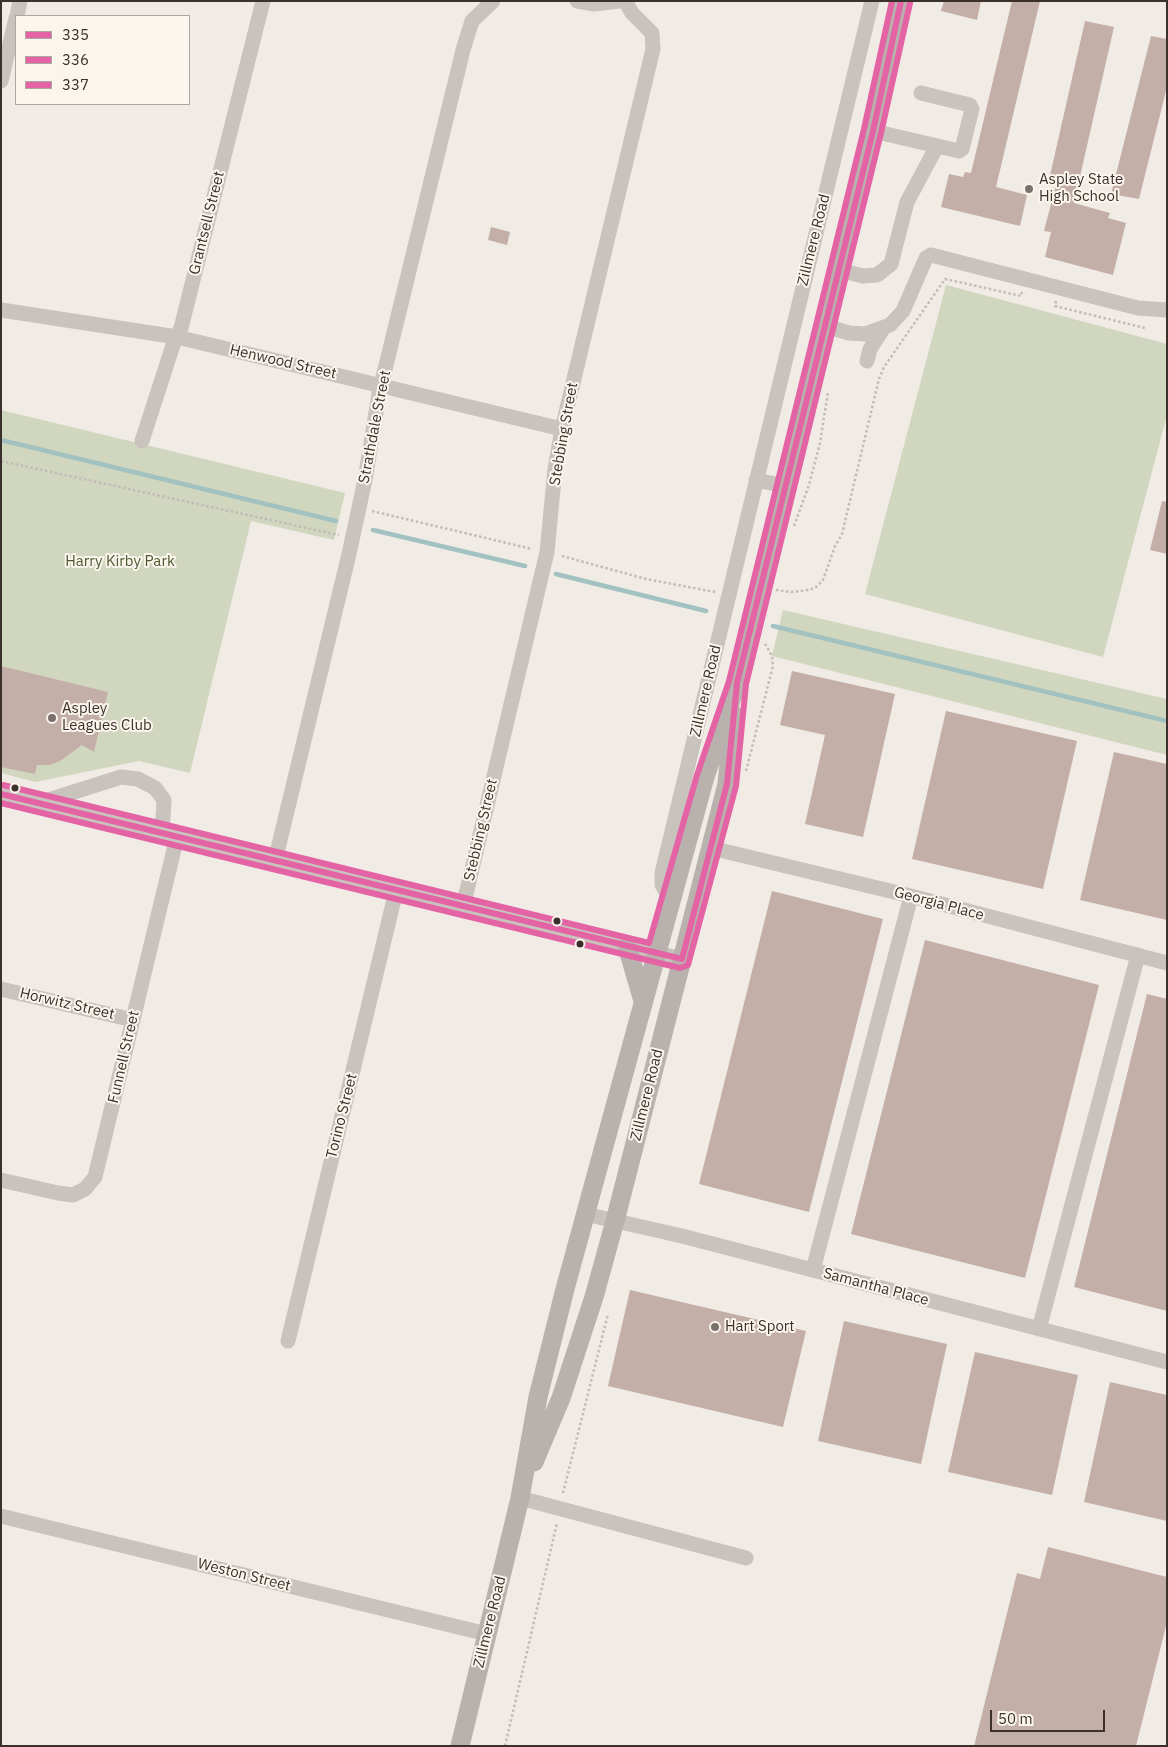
<!DOCTYPE html>
<html>
<head>
<meta charset="utf-8">
<style>
  body { margin:0 }
  #map { position:relative; width:1168px; height:1747px; overflow:hidden; background:#f0ebe5; font-family:"IBM Plex Sans",sans-serif }
  canvas { display:block }
  .frame { position:absolute; inset:0; border:2px solid #3b302b; pointer-events:none }
  .legend { position:absolute; left:15px; top:15px; width:175px; height:90px; box-sizing:border-box; background:#fbf5ee; border:1px solid #aea6a0; margin:0; padding:6px 9px; list-style:none; font-size:15px; color:#3b302b }
  .legend li { display:flex; align-items:center; gap:10px; height:25px }
  .legend b { width:25px; border:1px solid #aea6a0 }
  .scale { position:absolute; left:990px; top:1710px; width:115px; height:22px; box-sizing:border-box; border:2px solid #3b302b; border-top:0; padding-left:6px; font-size:15px; line-height:18px; white-space:nowrap; color:#3b302b; -webkit-text-stroke:4px #fbf5ee; paint-order:stroke }
</style>
</head>
<body>
<div id="map">
<canvas width="1168" height="1747"></canvas>
<div class="frame"></div>
<ul class="legend">
<li><b style="height:6px;background:#e463a4"></b>335</li>
<li><b style="height:6px;background:#e463a4"></b>336</li>
<li><b style="height:6px;background:#e463a4"></b>337</li>
</ul>
<div class="scale">50 m</div>
</div>
<script>
const c = document.querySelector('canvas').getContext('2d');
c.lineJoin = 'round';
function fill(path, color) { c.fillStyle = color; c.fill(path, 'evenodd'); }
const poly = rows => new Path2D(rows.map(r => 'M' + r).join(''));
function trace(path, color, width, dash) { c.strokeStyle = color; c.lineWidth = width; c.lineCap = dash ? 'butt' : 'round'; c.setLineDash(dash || []); c.stroke(path); }
function label(font, color, halo, rows, align = 'center') {
  c.font = font + ' "IBM Plex Sans",sans-serif'; c.lineWidth = 4; c.setLineDash([]); c.textBaseline = 'middle'; c.strokeStyle = halo; c.fillStyle = color; for (const [text, x, y, turn = 0] of rows) {
    c.save(); c.translate(x, y); c.rotate((+turn || 0) * Math.PI / 180); c.textAlign = isNaN(turn) ? turn : align; if (halo) c.strokeText(text, 0, 0); c.fillText(text, 0, 0); c.restore();
  }
}
const green = poly([
  [946,285,1167,344,1167,415,1103,657,865,594],
  [1,410,345,493,334,540,251,521,190,773,139,761,35,782,1,773],
  [783,610,1167,699,1167,755,772,656]
]);
const stream = poly([
  [1,440,336,521],
  [373,530,525,566],
  [556,574,706,611],
  [773,626,1167,721]
]);
const building = poly([
  [944,1,981,1,977,20,941,11],
  [1012,1,1040,1,996,187,1027,195,1020,226,941,207,949,174,963,177,965,172,971,173],
  [1085,21,1114,27,1074,203,1110,213,1108,218,1126,223,1113,275,1045,257,1051,232,1044,231,1057,181,1049,180],
  [1151,36,1167,39,1167,87,1139,199,1111,194],
  [491,227,510,232,507,245,488,240],
  [1162,501,1167,502,1167,554,1150,550],
  [1,666,108,692,94,752,82,745,60,761,50,765,37,765,35,774,1,767],
  [792,671,895,694,863,837,805,824,825,735,780,725],
  [946,711,1077,741,1043,889,912,859],
  [1114,752,1167,764,1167,920,1080,900],
  [772,891,883,919,809,1212,699,1184],
  [925,940,1099,985,1025,1278,851,1234],
  [1147,994,1167,999,1167,1311,1074,1287],
  [630,1290,806,1331,783,1427,608,1386],
  [844,1321,947,1344,921,1464,818,1441],
  [975,1352,1078,1375,1052,1495,948,1472],
  [1110,1382,1167,1395,1167,1521,1084,1502],
  [1048,1547,1167,1577,1167,1622,1136,1746,974,1746,1017,1573,1040,1579]
]);
const path = poly([
  [1056,301,1055,306,1145,328],
  [1,461,339,535],
  [372,511,532,549],
  [794,526,809,485,820,443,828,392],
  [562,556,646,579,715,592],
  [776,590,791,592,809,590,816,587,823,580,835,546,842,534,879,379,884,367,945,279,1021,296,1022,292],
  [746,771,773,666,772,656,764,642],
  [563,1493,608,1314],
  [505,1746,557,1523]
]);
const minor = poly([
  [577,1,594,4,619,1],
  [17,16,20,1],
  [1,81,16,18],
  [873,131,959,151,962,149,972,109,970,105,921,93],
  [839,270,863,276,877,275,891,264,907,202,937,146],
  [1,310,177,337,562,429],
  [825,326,849,333,865,334,890,325,903,311,926,258,931,255,1138,308,1167,310],
  [867,361,870,349,883,329],
  [142,441,173,345,181,328,263,1],
  [756,480,786,486],
  [1,794,682,959],
  [39,803,121,777,138,779,155,788,164,800,162,833],
  [711,848,911,896,1167,963],
  [275,861,349,554,365,480,379,394,463,50,472,21,493,1],
  [671,900,662,885,662,873,872,1],
  [463,907,547,552,555,469,562,429,653,49,652,33,632,13,625,1],
  [1,989,133,1020],
  [1,1180,58,1193,73,1195,85,1189,95,1177,177,837],
  [585,1214,682,1236,1167,1362],
  [813,1270,911,896],
  [1039,1329,1138,955],
  [288,1341,396,891],
  [520,1498,746,1558],
  [1,1516,487,1634]
]);
const major = poly([
  [627,946,643,1001],
  [534,1462,561,1398,594,1297,615,1221,727,784,734,715],
  [460,1746,520,1498,538,1397,565,1289,705,777,737,683,873,131,901,1]
]);
const bus1 = poly([
  [1,794,682,959,727,784,737,683,873,131,901,1]
]);
const bus2 = poly([
  [1,803,680,968,688,965,736,786,746,684,881,133,910,3]
]);
const bus3 = poly([
  [3,785,649,943,697,775,729,681,864,129,892,1]
]);
const markers = [
  [1029,189,5,"#7a716c"],
  [52,718,5,"#7a716c"],
  [15,788,4.5,"#3b302b"],
  [557,921,4.5,"#3b302b"],
  [580,944,4.5,"#3b302b"],
  [715,1327,5,"#7a716c"]
];
const poiNames = [
  ["Aspley State",1039,180],
  ["High School",1039,197],
  ["Aspley",62,709],
  ["Leagues Club",62,726],
  ["Hart Sport",725,1327]
];
const streetNames = [
  ["Grantsell Street",207,223,-76],
  ["Zillmere Road",814,240,-76],
  ["Henwood Street",283,362,13],
  ["Strathdale Street",375,427,-79],
  ["Stebbing Street",564,434,-80],
  ["Zillmere Road",706,691,-77],
  ["Stebbing Street",481,830,-77],
  ["Georgia Place",939,904,15],
  ["Horwitz Street",67,1004,13],
  ["Funnell Street",124,1057,-77],
  ["Zillmere Road",647,1095,-76],
  ["Torino Street",342,1116,-76],
  ["Samantha Place",876,1287,15],
  ["Weston Street",244,1575,14],
  ["Zillmere Road",490,1622,-76]
];
const parkNames = [
  ["Harry Kirby Park",120,562]
];
fill(green, '#d1d6bf');
trace(stream, '#a1c2c1', 4.5);
fill(building, '#c3afa7');
trace(path, '#c2bbb6', 2.5, [2.5, 2.5]);
trace(minor, '#c9c3be', 15);
trace(major, '#b8b1ad', 19);
trace(bus1, '#e463a4', 6);
trace(bus2, '#e463a4', 6);
trace(bus3, '#e463a4', 6);
for (const [x, y, r, color] of markers) { const dot = new Path2D(); dot.arc(x, y, r, 0, 2 * Math.PI); c.fillStyle = color; c.fill(dot); trace(dot, '#fbf5ee', 2); }
label('15px', '#3b302b', '#fbf5ee', poiNames, 'left');
label('15px', '#3b302b', '#fbf5ee', streetNames);
label('15px', '#4a5a2e', '#fbf5ee', parkNames);
</script>
</body>
</html>
